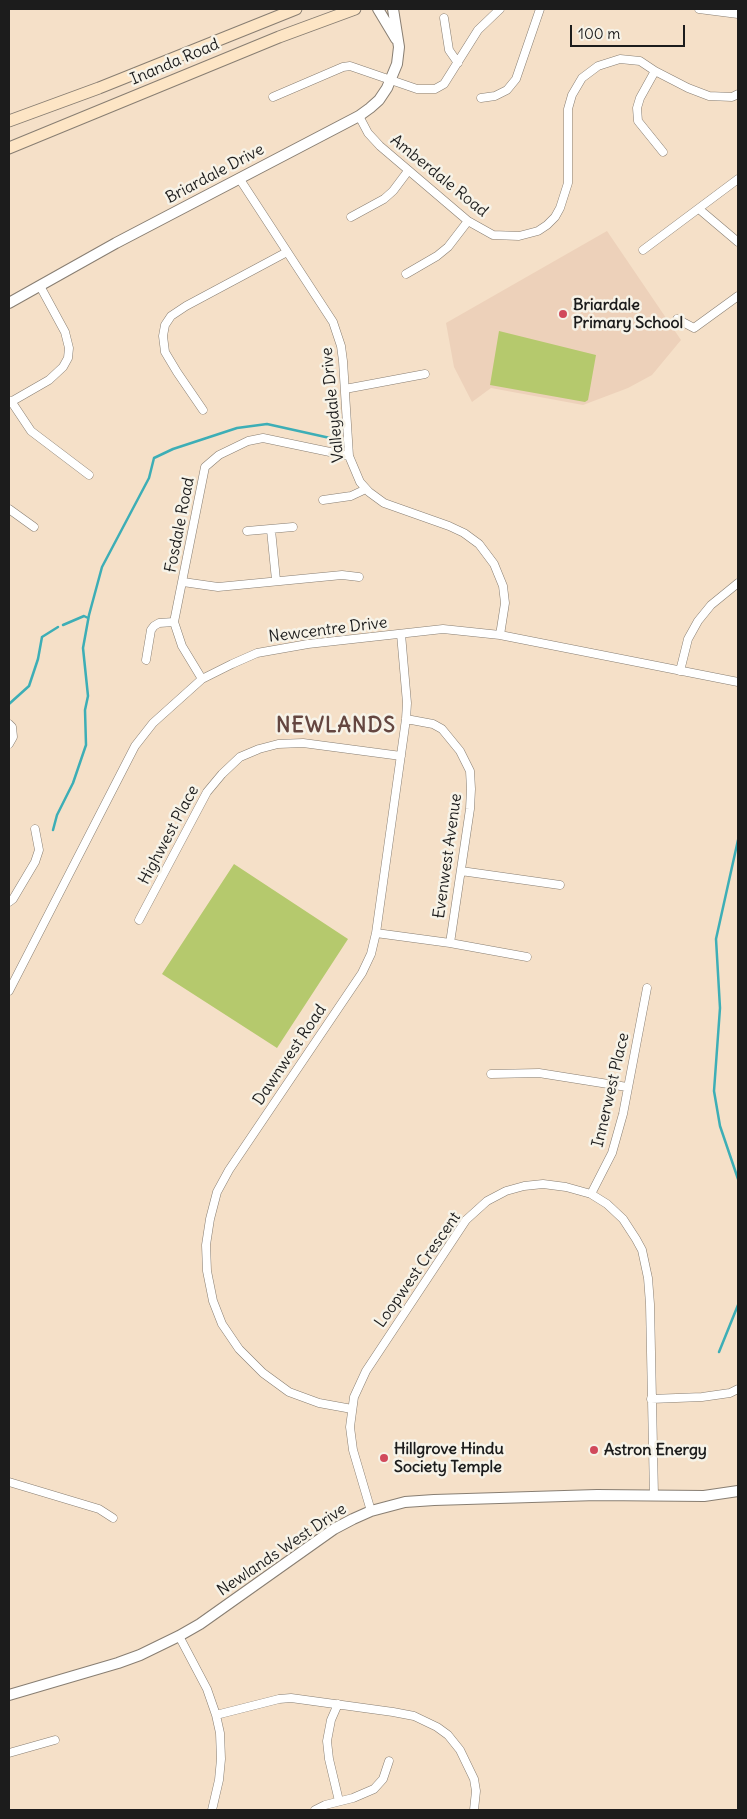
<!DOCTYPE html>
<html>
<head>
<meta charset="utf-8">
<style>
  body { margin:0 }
  #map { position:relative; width:747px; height:1819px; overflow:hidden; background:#f5e0c8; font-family:Delius,sans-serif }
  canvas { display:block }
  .frame { position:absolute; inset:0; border:10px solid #1c1c1c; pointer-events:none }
  .scale { position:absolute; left:570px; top:25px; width:115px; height:22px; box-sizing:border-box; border:2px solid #1c1c1c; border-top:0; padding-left:6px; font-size:15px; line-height:18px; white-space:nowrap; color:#1c1c1c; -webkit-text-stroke:4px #f7f3e8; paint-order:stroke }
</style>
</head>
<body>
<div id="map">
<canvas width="747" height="1819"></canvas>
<div class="frame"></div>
<div class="scale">100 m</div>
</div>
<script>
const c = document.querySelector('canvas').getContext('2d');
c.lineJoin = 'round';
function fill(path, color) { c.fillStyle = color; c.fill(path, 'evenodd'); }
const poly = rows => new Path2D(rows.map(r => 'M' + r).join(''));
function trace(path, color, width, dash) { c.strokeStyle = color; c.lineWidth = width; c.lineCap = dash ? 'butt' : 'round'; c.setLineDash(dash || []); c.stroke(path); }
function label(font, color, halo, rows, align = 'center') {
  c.font = font + ' Delius,sans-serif'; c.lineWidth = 5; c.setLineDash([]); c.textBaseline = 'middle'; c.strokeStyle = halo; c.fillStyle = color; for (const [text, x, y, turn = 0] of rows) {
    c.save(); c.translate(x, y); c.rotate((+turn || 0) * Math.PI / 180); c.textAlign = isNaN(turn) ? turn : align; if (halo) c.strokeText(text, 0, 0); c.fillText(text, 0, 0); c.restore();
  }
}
const built = poly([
  [607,231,681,340,652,375,628,388,583,405,491,388,472,402,454,367,446,323]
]);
const green = poly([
  [499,331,596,355,588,400,585,402,490,385],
  [234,864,348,939,277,1048,162,974]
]);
const stream = poly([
  [63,625,84,616,88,618],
  [9,704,29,686,38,659,42,637,58,627],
  [53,830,57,815,73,783,86,745,85,710,88,696,83,648,89,615,102,567,149,478,154,458,173,449,237,428,267,424,330,438],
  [738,840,716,939,720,1008,714,1091,720,1126,738,1179],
  [719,1352,738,1305]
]);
const minor = poly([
  [699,9,738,14],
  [444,18,449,50,458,63],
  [655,71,640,98,637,108,638,121,663,152],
  [273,97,343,67,350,66,417,89,435,89,444,84,478,30,500,9],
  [481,98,495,96,507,90,516,79,540,9],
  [359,116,368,133,380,146,468,221,493,235,519,236,538,231,547,225,555,217,560,208,568,183,568,109,572,95,582,78,598,66,620,59,640,61,655,71,688,88,709,96,732,97,738,94],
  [239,178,333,322,341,346,343,361,349,456,360,482,369,492,384,503,449,526,464,533,479,544,494,564,503,586,505,603,500,635],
  [699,209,738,242],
  [351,217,384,199,393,191,408,171],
  [643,250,738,179],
  [406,274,437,256,448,247,468,221],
  [677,319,694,328,738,296],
  [345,389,425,374],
  [11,401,31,431,89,475],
  [9,403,49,380,63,367,68,358,69,348,65,332,40,286],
  [203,410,177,372,165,352,163,336,165,325,171,316,186,306,287,252],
  [323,500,351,496,366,489],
  [9,509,34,527],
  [271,530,276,580],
  [247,531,293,527],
  [183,582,218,587,342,575,359,577],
  [146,660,151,630,154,626,159,623,174,622],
  [680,671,688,639,698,621,711,605,738,583],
  [202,679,182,646,174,622,205,467,219,455,248,441,263,438,349,456],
  [406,719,433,724,442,729,460,751,470,771,471,789,470,809,450,943],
  [9,724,12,727,13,737,9,744],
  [461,871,560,885],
  [9,902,13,899,35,862,39,850,35,829],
  [139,920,207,792,222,774,240,757,259,749,278,744,303,743,401,756],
  [376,933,450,943,527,957],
  [9,991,135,746,153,723,202,679,232,664,257,653,308,644,443,629,500,635,738,682],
  [491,1074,539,1073,627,1087],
  [591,1194,612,1153,623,1114,647,988],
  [651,1399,702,1397,730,1393,738,1389],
  [352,1409,319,1403,289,1392,263,1373,239,1349,222,1324,213,1301,207,1271,206,1245,210,1219,217,1192,229,1170,362,973,371,954,376,933,406,719,407,703,401,634],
  [9,1482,99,1509,113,1518],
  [371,1511,353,1450,350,1427,354,1397,366,1371,466,1220,487,1201,506,1191,524,1186,543,1184,566,1187,591,1194,607,1204,623,1219,636,1239,642,1250,648,1278,650,1304,654,1496],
  [179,1636,207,1689,216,1715,220,1733,221,1759,219,1780,212,1810],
  [338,1704,331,1720,327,1741,329,1759,339,1801],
  [216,1715,279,1699,291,1698,393,1712,414,1716,437,1727,448,1735,460,1750,474,1779,476,1791,474,1810],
  [9,1753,55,1740],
  [315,1810,325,1805,353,1798,374,1789,383,1779,389,1761]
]);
const tertiary = poly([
  [378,9,396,39],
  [9,303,116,243,359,116,370,108,379,100,387,88,397,64,399,47,393,9],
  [9,1695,118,1663,140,1655,179,1636,200,1624,334,1529,353,1519,371,1511,405,1502,434,1500,597,1495,704,1496,738,1491]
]);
const secondary = poly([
  [9,121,99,88,296,9],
  [9,148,279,37,355,9]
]);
const markers = [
  [563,314,5,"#d1495b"],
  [594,1450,5,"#d1495b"],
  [384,1458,5,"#d1495b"]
];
const streetNames = [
  ["Inanda Road",175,62,-23],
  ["Briardale Drive",215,174,-28],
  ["Amberdale Road",439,176,39],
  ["Valleydale Drive",333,405,-96],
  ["Fosdale Road",180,525,-79],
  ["Newcentre Drive",328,630,-7],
  ["Highwest Place",169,835,-62],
  ["Evenwest Avenue",448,856,-82],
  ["Dawnwest Road",290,1055,-56],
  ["Innerwest Place",611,1090,-77],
  ["Loopwest Crescent",418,1270,-55],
  ["Newlands West Drive",282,1550,-34]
];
const poiNames = [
  ["Briardale",573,305],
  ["Primary School",573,323],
  ["Hillgrove Hindu",394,1449],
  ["Society Temple",394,1467],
  ["Astron Energy",604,1450]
];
const districtNames = [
  ["NEWLANDS",336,726]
];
fill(built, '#edd1ba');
fill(green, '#b5c96d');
trace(stream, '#3daeb6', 2.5);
trace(minor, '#887e72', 9);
trace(tertiary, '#887e72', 12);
trace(secondary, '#887e72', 13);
trace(minor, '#fff', 8);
trace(tertiary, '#fff', 10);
trace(secondary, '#fde5c5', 11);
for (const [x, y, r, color] of markers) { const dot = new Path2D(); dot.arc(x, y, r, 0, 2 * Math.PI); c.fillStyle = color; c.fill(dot); trace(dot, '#f7f3e8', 2); }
label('16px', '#1c1c1c', '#f7f3e8', streetNames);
label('bold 16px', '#1c1c1c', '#f7f3e8', poiNames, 'left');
c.letterSpacing = '1px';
label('bold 21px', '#644640', '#f7f3e8', districtNames);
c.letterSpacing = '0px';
</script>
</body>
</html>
